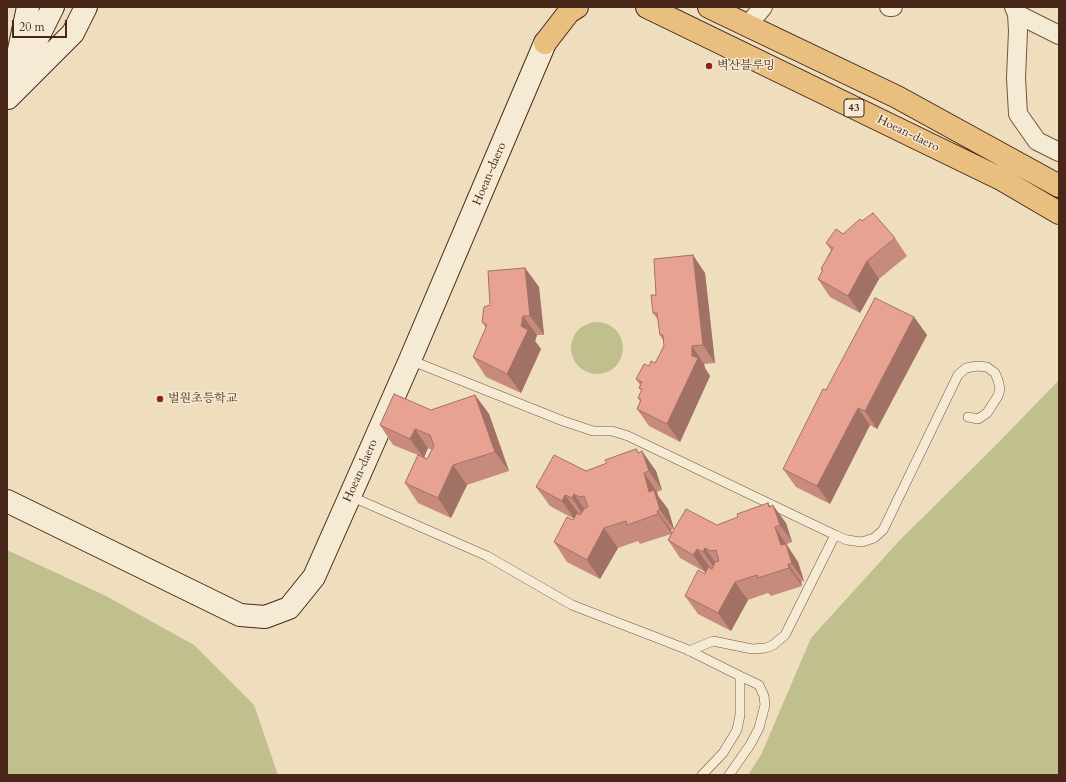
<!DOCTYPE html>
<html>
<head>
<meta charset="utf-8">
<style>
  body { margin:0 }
  #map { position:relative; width:1066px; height:782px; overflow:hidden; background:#efdebd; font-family:Cardo,serif }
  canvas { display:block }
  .frame { position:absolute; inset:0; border:8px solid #492718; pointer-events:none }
  .scale { position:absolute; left:12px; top:20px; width:55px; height:18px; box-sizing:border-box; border:2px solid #492718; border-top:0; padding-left:5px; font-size:12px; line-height:14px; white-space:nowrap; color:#492718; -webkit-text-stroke:3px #f5ead4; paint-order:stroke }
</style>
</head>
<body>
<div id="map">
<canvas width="1066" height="782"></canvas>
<div class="frame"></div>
<div class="scale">20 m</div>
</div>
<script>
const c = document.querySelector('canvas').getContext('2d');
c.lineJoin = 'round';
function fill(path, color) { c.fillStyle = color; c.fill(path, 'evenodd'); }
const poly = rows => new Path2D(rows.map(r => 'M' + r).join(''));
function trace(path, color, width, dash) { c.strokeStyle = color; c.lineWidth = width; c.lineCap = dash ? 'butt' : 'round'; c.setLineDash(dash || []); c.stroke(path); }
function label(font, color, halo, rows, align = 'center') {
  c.font = font + ' Cardo,"Noto Serif KR",serif'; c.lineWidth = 3; c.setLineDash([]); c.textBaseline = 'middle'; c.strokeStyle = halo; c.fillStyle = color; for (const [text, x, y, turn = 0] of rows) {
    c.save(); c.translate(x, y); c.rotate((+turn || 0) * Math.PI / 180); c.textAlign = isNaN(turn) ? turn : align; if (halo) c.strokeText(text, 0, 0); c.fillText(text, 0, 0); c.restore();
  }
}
const green = poly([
  '571 348a26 26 0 1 1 52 0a26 26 0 1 1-52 0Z',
  [1059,380,1059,775,748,775,761,755,811,638,899,541,995,446],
  [7,550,106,596,194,645,254,705,278,775,7,775]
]);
const lane = poly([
  [410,360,563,421,593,431,612,431,628,436,835,535,847,540,862,542,874,538,883,530,958,375,966,368,977,366,987,367,995,373,998,380,1000,389,998,396,987,413,978,419,968,417],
  [350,496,487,556,572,605,686,649,740,676],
  [689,651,713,641,752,649,766,648,773,645,785,635,835,535],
  [702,775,723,753,737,730,740,715,740,676,759,685,764,696,765,705,759,728,750,745,729,775]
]);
const street = poly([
  [889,7,893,7],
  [1014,7,1017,14,1018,31,1016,78,1018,114,1037,141,1059,152],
  [1017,14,1059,35],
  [747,26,763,7]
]);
const secondary = poly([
  [16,64,28,7],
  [16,81,53,7],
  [8,98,73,33,86,7],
  [7,501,240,615,265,617,289,608,314,577,350,496,410,360,545,43]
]);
const primary = poly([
  [647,7,1001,179,1059,213],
  [709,7,897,97,1059,186],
  [545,43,569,12,577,7]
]);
const wall = poly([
  [862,221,895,238,907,256,879,279,860,313,830,297,818,279,822,271,821,269,831,250,826,243,843,234],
  [525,268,539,287,544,335,537,335,535,341,541,349,521,393,486,377,473,357,486,328,482,322,490,305],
  [705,273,715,363,704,364,705,368,710,376,680,442,649,426,637,409,640,401,638,398,642,391,639,388,640,385,636,379,649,366,655,363,664,346,663,340,660,335,658,320,653,313,656,295],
  [914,317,927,335,877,429,870,425,830,504,796,487,783,469,826,390],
  [475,395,489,414,509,471,467,485,451,518,418,503,405,483,418,455,393,445,380,425,431,410],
  [428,448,432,450,427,459,424,457],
  [639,452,656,471,662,490,657,492,658,496,668,509,674,529,671,530,672,533,717,525,770,506,786,523,792,542,787,544,788,547,798,562,804,581,801,582,802,586,771,596,768,593,748,600,731,631,698,614,685,596,705,572,680,558,668,540,671,534,640,544,638,541,618,548,600,579,567,562,554,542,574,519,550,506,536,487,586,471]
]);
const shadedWall = poly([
  [693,255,705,273,715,363,703,345],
  [867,261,879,279,860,313,848,296],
  [525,268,539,287,544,335,530,316],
  [523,316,537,335,535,341,541,349,521,393,507,374,521,326],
  [914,317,927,335,877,429,865,411],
  [692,346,704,364,705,368,710,376,680,442,667,424],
  [475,395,489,414,509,471,495,452],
  [858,408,870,425,830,504,817,486],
  [415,429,428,448,424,458,410,439],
  [636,449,646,462,642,451,656,471,662,490,649,471,638,453],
  [453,465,467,485,451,518,438,498],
  [644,473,657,492,658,496,668,509,674,529,660,510,649,492],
  [574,494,588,514,585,518,572,498],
  [565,495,579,514,575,520,562,501],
  [768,503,777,516,773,505,786,523,792,542,780,525,769,507],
  [657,511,671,530,672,534,658,514],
  [775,527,798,562,804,581,792,564,781,545],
  [604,528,618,548,600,579,587,560],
  [705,548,718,566,716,570,703,552],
  [697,549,709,566,706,573,693,555],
  [788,564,801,582,802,586,789,568],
  [735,582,748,600,731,631,718,613]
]);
const building = poly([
  [873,213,895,238,867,261,848,296,818,279,823,270,821,269,833,248,826,243,836,229,843,234,860,219,862,221,873,213],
  [693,255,703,345,692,346,692,356,698,358,667,424,637,409,641,400,638,398,642,389,639,388,642,382,636,379,644,364,649,366,651,361,655,363,664,346,663,335,660,335,657,313,653,313,651,295,656,295,654,259,693,255],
  [525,268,530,316,523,316,521,326,528,330,507,374,473,357,487,325,482,322,484,307,490,305,488,271,525,268],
  [875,298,914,317,865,411,858,408,817,486,783,469,823,389,826,390,875,298],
  [394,394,431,410,475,395,495,452,453,465,438,498,405,483,418,455,427,459,434,446,430,435,415,429,410,439,380,425,394,394],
  [636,449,638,453,642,451,649,471,644,473,649,492,654,490,660,510,657,511,658,514,627,525,626,521,604,528,587,560,554,542,567,517,573,520,577,513,580,515,584,509,588,507,584,496,580,497,574,494,572,498,565,495,562,501,536,487,554,455,586,471,607,463,605,460,636,449],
  [768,503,769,507,773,505,780,525,775,527,781,545,786,544,792,564,788,564,789,568,758,578,757,575,735,582,718,613,685,596,698,570,705,574,708,567,712,569,715,562,719,561,716,550,711,551,705,548,703,552,697,549,693,555,668,540,686,509,717,525,738,517,737,514,768,503]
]);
const markers = [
  [709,66,4,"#8f2418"],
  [160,399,4,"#8f2418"]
];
const shields = [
  [854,108,20]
];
const shieldNames = [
  ["43",854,108]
];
const poiNames = [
  ["벽산블루밍",717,66],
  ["벌원초등학교",168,399]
];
const streetNames = [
  ["Hoean-daero",908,134,26],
  ["Hoean-daero",490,174,-67],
  ["Hoean-daero",361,471,-66]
];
fill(green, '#bfc08d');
trace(lane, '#725541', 10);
trace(street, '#725541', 20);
trace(secondary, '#492718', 24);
trace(primary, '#492718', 24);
trace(lane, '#f5ead4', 9);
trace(street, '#f5ead4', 18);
trace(secondary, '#f5ead4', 22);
trace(primary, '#e8bf7e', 22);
fill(wall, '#c78b7e');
fill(shadedWall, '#a27166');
fill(building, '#e7a292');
trace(building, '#a27166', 1);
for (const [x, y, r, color] of markers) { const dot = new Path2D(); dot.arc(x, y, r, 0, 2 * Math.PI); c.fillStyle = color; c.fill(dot); trace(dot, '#f5ead4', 1.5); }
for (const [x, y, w] of shields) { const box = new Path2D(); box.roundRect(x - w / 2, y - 9, w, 18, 3); c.fillStyle = '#f5ead4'; c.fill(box); trace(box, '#492718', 1); }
label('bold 11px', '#492718', null, shieldNames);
label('12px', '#492718', '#f5ead4', poiNames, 'left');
label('12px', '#492718', '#f5ead4', streetNames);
</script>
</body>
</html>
